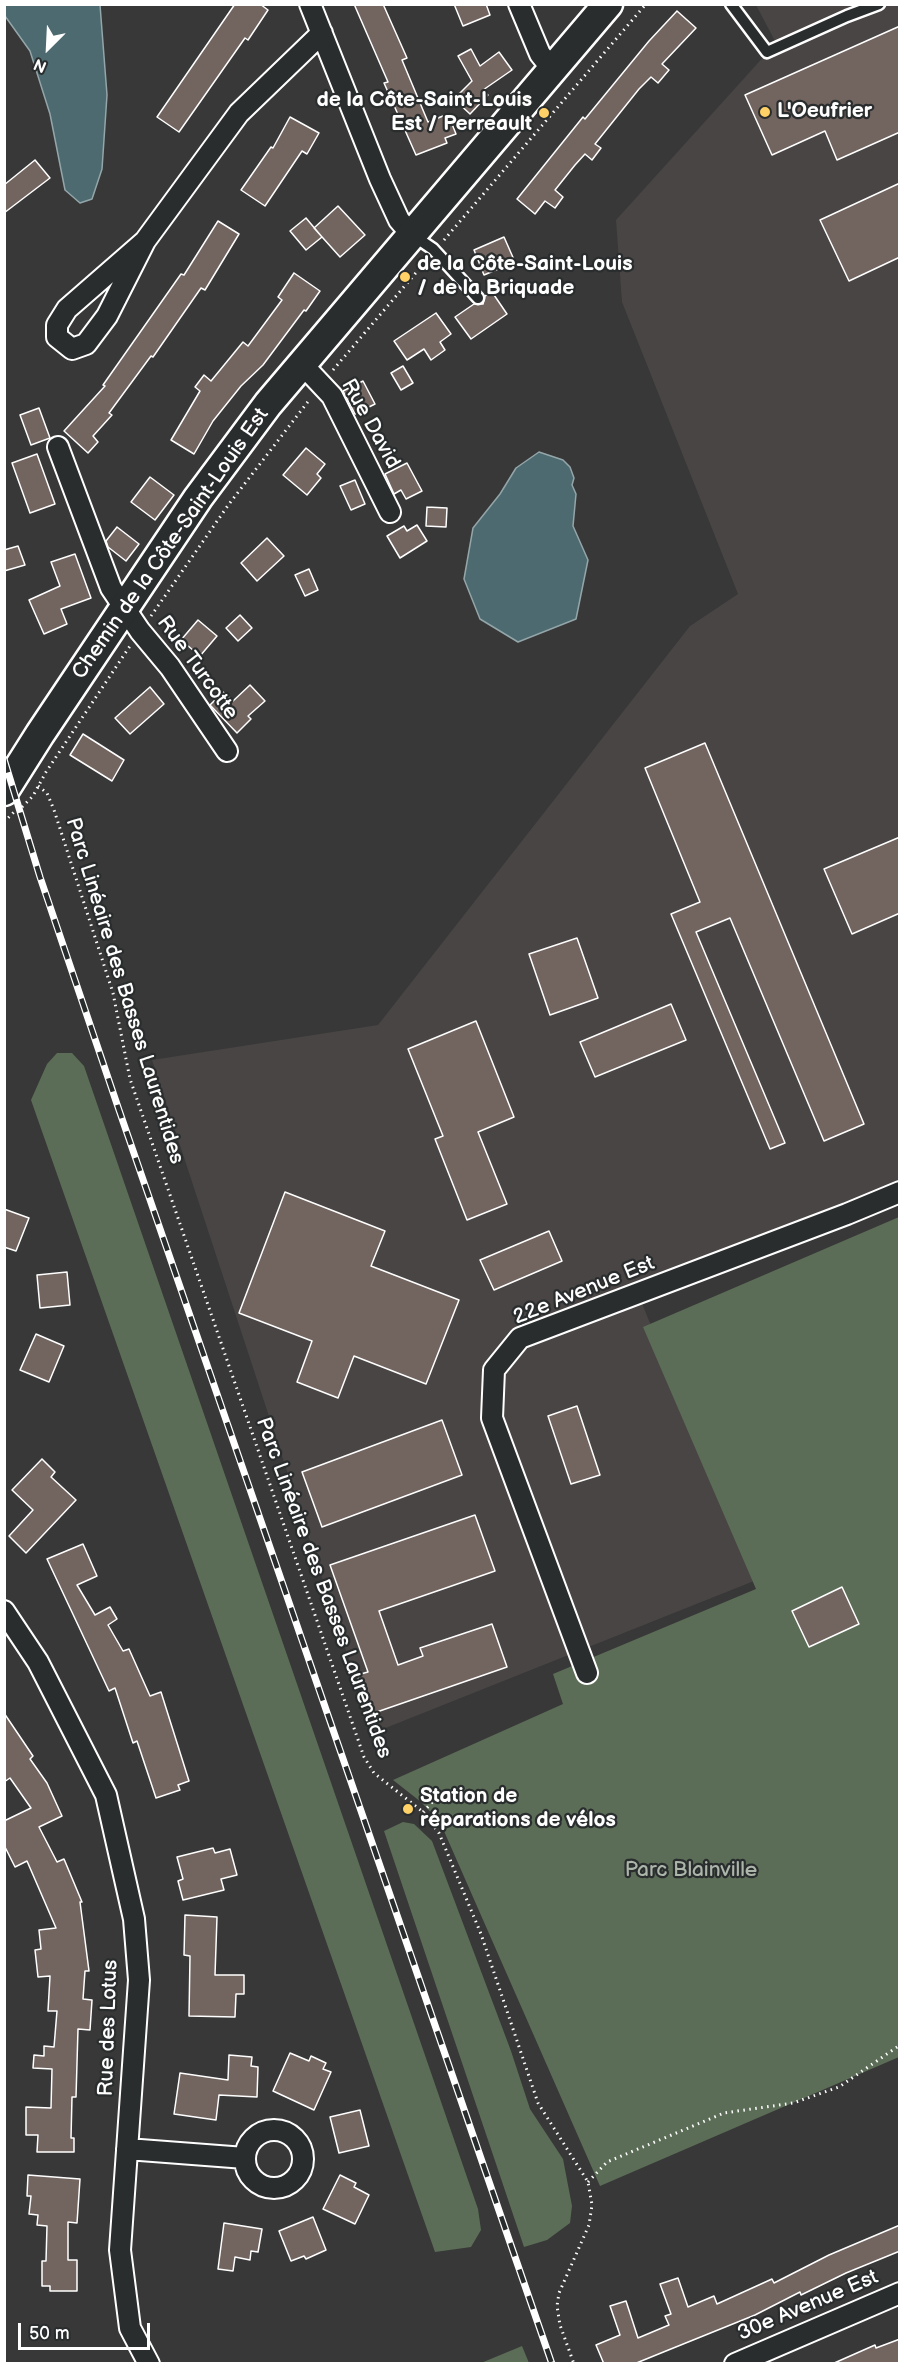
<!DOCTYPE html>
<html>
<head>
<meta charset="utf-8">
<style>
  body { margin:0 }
  #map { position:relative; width:904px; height:2368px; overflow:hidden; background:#383838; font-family:"Balsamiq Sans",sans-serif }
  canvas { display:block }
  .frame { position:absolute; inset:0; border:6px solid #fff; pointer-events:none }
  .north { position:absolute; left:18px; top:18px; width:60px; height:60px; -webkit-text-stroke:4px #2a2d2e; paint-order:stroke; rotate:204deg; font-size:16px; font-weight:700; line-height:24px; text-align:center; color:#fff }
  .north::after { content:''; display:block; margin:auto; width:21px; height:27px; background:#fff; clip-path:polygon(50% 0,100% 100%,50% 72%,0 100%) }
  .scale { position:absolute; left:18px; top:2323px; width:132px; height:27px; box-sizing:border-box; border:3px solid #fff; border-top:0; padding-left:8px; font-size:18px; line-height:21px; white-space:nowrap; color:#fff; -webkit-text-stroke:4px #2a2d2e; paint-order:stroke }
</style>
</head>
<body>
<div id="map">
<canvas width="904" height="2368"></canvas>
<div class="frame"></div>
<div class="north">N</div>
<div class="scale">50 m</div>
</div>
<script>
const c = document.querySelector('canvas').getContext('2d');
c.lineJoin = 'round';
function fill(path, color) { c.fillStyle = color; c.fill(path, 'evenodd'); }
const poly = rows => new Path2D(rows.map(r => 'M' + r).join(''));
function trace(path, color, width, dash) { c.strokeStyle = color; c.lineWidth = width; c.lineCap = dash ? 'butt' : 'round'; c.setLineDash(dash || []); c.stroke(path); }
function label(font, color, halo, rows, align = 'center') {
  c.font = font + ' "Balsamiq Sans",sans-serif'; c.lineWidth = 4.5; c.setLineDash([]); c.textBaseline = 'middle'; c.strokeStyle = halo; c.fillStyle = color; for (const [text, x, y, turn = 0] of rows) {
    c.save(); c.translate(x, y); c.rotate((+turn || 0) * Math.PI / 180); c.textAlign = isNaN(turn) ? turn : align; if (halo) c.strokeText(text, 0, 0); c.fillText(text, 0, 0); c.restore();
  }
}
const built = poly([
  [756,5,899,5,899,1184,635,1286,754,1581,373,1733,152,1060,378,1025,690,626,738,594,622,302,616,220,776,43]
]);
const green = poly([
  [57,1053,72,1053,84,1066,478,2209,481,2230,471,2247,435,2252,31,1100,47,1064],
  [899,1217,899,2057,600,2186,440,1822,421,1802,393,1780,563,1704,553,1674,756,1589,643,1327],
  [403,1822,414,1824,432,1841,511,2051,530,2109,563,2159,572,2206,570,2223,547,2240,524,2247,384,1831],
  [522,2346,529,2363,481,2363]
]);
const water = poly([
  [4,5,100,5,107,95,102,169,92,199,80,203,65,190,50,114,30,51,5,16,4,5],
  [539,452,563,460,570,467,574,478,572,485,576,494,573,526,588,560,576,619,518,642,480,619,464,579,473,528,500,494,516,468,539,452]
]);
const building = poly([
  [235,4,260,4,268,10,248,40,245,38,179,132,157,117,235,4],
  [354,4,383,4,407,58,402,60,428,122,448,114,456,134,445,138,447,143,416,155,384,83,388,82,354,4],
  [454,4,486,4,490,15,463,26,454,4],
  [677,11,696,28,662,64,669,70,658,83,651,77,639,89,595,144,601,148,592,160,585,154,575,165,555,190,563,197,555,208,545,201,535,214,517,199,583,117,585,119,649,41,677,11],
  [900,26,900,132,837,160,825,131,772,155,745,95,900,26],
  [471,49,480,66,499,52,512,70,483,90,488,95,470,114,454,99,472,81,458,56,471,49],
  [290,117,319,133,307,154,302,151,265,206,241,190,271,147,273,148,290,117],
  [35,160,50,178,4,213,4,185,35,160],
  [900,183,900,257,849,281,820,220,900,183],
  [338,206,365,235,340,257,314,228,338,206],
  [306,218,322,237,306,250,290,231,306,218],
  [218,221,239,234,205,290,201,288,153,357,151,356,109,413,112,415,93,436,98,442,88,453,64,431,105,386,103,385,181,274,184,275,218,221],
  [504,237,515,262,484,275,474,250,504,237],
  [294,273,320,291,306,311,304,310,263,365,241,386,213,421,194,454,171,440,200,391,195,387,204,375,211,381,243,342,248,346,282,300,278,297,294,273],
  [492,292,507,314,471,339,455,317,474,304,483,304,485,296,492,292],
  [436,313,451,334,440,342,445,350,431,360,424,349,407,360,394,341,436,313],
  [403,366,413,383,401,390,391,373,403,366],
  [363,381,375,404,355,414,343,391,363,381],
  [39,408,50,438,31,445,20,415,39,408],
  [306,448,325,464,317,474,321,478,307,495,283,475,306,448],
  [37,454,55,504,30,513,12,463,37,454],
  [407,463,422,491,406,499,401,490,394,494,385,474,407,463],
  [150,477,174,495,155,520,131,502,150,477],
  [355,480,365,504,351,510,340,486,355,480],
  [427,507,447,508,446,527,426,526,427,507],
  [417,525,427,541,400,558,387,536,404,526,407,531,417,525],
  [117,527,139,544,126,561,108,547,106,541,117,527],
  [267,538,284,556,257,581,241,563,267,538],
  [18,546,25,565,4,571,4,550,18,546],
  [75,554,91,598,61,609,67,624,44,634,29,600,60,586,51,562,75,554],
  [309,569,318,590,305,596,295,575,309,569],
  [240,615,252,628,238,641,226,628,240,615],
  [198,620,217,636,200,656,181,640,198,620],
  [250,685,265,701,248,716,251,719,237,733,210,705,223,692,233,701,250,685],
  [150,687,164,704,130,734,115,718,150,687],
  [83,734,124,760,112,781,70,755,83,734],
  [705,743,864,1124,824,1141,730,918,696,932,785,1143,770,1149,671,914,700,902,645,768,705,743],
  [900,837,900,913,852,934,824,869,900,837],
  [577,938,598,998,550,1015,529,954,577,938],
  [671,1004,686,1040,595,1077,580,1042,671,1004],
  [476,1021,514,1117,478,1132,507,1204,467,1220,435,1139,443,1136,408,1049,476,1021],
  [285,1192,385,1231,371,1266,459,1300,426,1384,354,1356,338,1398,297,1382,312,1341,239,1313,285,1192],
  [4,1209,29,1218,16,1251,4,1247,4,1209],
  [549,1231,562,1261,494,1290,480,1260,549,1231],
  [67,1272,70,1305,40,1308,37,1275,67,1272],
  [36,1334,64,1346,49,1382,20,1370,36,1334],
  [577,1406,600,1475,571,1484,548,1416,577,1406],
  [442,1420,462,1475,322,1527,302,1472,442,1420],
  [42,1459,55,1472,51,1477,76,1500,26,1553,9,1536,33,1510,12,1490,42,1459],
  [475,1515,495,1571,379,1611,398,1665,423,1656,420,1648,492,1624,507,1667,371,1714,357,1675,368,1672,330,1565,475,1515],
  [83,1544,97,1576,77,1585,95,1615,110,1607,117,1619,108,1625,123,1651,129,1649,150,1696,161,1692,189,1781,178,1785,180,1790,156,1798,137,1741,133,1743,115,1688,109,1691,47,1559,83,1544],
  [842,1587,859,1624,809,1647,792,1611,842,1587],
  [4,1713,33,1756,30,1759,47,1783,62,1816,39,1827,57,1862,64,1859,82,1902,80,1902,89,1971,85,1971,83,1999,92,2000,90,2030,78,2029,76,2097,72,2097,71,2138,74,2138,74,2152,37,2152,38,2135,26,2135,26,2107,51,2108,52,2069,33,2068,34,2055,44,2056,44,2046,54,2047,57,2011,48,2011,50,1976,38,1977,35,1950,41,1949,39,1930,56,1928,27,1861,15,1867,4,1845,4,1821,31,1808,10,1778,4,1782,4,1713],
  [213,1848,215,1853,230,1849,237,1875,221,1879,224,1890,183,1900,178,1881,183,1879,177,1857,213,1848],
  [185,1915,217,1917,215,1975,244,1975,244,1994,236,1994,235,2017,189,2016,190,1956,184,1955,185,1915],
  [290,2053,309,2061,311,2056,326,2063,323,2069,331,2072,314,2110,273,2091,290,2053],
  [229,2055,252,2057,251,2066,258,2067,257,2097,219,2095,216,2120,174,2114,180,2073,228,2080,229,2055],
  [360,2110,369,2146,339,2153,330,2117,360,2110],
  [28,2175,80,2179,77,2223,68,2222,68,2260,77,2260,77,2291,50,2291,50,2286,42,2286,42,2261,46,2261,47,2226,37,2225,38,2215,29,2214,31,2196,27,2196,28,2175],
  [340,2175,356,2183,354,2187,369,2195,355,2224,323,2209,340,2175],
  [313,2217,326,2250,306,2259,304,2256,291,2261,279,2231,313,2217],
  [224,2223,262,2229,258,2252,251,2251,250,2260,235,2257,233,2271,218,2269,224,2223],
  [900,2225,900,2251,846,2273,801,2295,800,2292,755,2315,661,2353,634,2364,604,2364,596,2345,620,2335,610,2306,626,2301,638,2338,669,2325,665,2316,671,2314,660,2284,678,2278,688,2307,714,2296,717,2304,772,2279,774,2283,829,2255,900,2225],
  [900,2339,900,2364,832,2364,875,2345,876,2348,900,2339]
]);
const path = poly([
  [444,240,646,4],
  [333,370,426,261],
  [151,616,229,504,310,399],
  [38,786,47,793,54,810,113,993,130,1079,364,1757,374,1773,423,1812,439,1833,481,1934,538,2103,588,2182,592,2205,589,2225,559,2293,557,2306,560,2325,574,2364],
  [22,807,33,796,46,772,130,646],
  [4,822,14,812],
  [423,1812,437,1797],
  [588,2182,607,2162,724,2113,793,2103,839,2087,900,2045]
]);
const lane = poly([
  [731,4,767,52,847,16,879,4],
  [414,236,433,249,478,298]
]);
const street = poly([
  [310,4,380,179,399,220,411,234],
  [519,4,540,54,552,69],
  [145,241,67,309,57,325,57,337,72,349,86,344,107,316,145,241,239,113,322,33],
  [301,363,332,396,390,512],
  [58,447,111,588,140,631,170,667,227,751],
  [4,1611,38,1662,106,1795,134,1919,139,1980,120,2250,130,2328,149,2364],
  [587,1673,492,1418,494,1370,520,1338,847,1214,900,1192],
  '245 2159a29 29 0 1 1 58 0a29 29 0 1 1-58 0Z',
  [127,2149,245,2158],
  [735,2364,900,2293]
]);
const secondary = poly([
  [4,791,40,734,198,498,268,404,608,4]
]);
const rail = poly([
  [4,759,40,877,119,1110,552,2364]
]);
const markers = [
  [765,112,6,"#ffd166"],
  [544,113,6,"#ffd166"],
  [405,277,6,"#ffd166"],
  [408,1809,6,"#ffd166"]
];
const poiNames = [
  ["de la Côte-Saint-Louis",532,101,"right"],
  ["Est / Perreault",532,125,"right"],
  ["L'Oeufrier",777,112],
  ["de la Côte-Saint-Louis",417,265],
  ["/ de la Briquade",417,289],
  ["Station de",420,1797],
  ["réparations de vélos",420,1821]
];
const streetNames = [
  ["Rue David",370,424,61],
  ["Chemin de la Côte-Saint-Louis Est",171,544,-55],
  ["Rue Turcotte",197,668,54],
  ["Parc Linéaire des Basses Laurentides",124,991,73],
  ["22e Avenue Est",584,1291,-22],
  ["Parc Linéaire des Basses Laurentides",323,1588,70],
  ["Rue des Lotus",109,2028,-88],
  ["30e Avenue Est",808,2306,-23]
];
const parkNames = [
  ["Parc Blainville",691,1871]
];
fill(built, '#494544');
fill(green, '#5b6d57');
fill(water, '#4c6a70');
trace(water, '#94a6a9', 1.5);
fill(building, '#72645f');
trace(building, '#fff', 1.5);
trace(lane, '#fff', 15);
trace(street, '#fff', 24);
trace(secondary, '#fff', 33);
trace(path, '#fff', 3, [1.5, 4.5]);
trace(lane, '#2a2d2e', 10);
trace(street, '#2a2d2e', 20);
trace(secondary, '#2a2d2e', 28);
trace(rail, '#fff', 7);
trace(rail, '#2a2d2e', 4.5, [14]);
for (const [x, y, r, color] of markers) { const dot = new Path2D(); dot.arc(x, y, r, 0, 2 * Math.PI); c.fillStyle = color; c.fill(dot); trace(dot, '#2a2d2e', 2); }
label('bold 21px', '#fff', '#2a2d2e', poiNames, 'left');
label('21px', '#fff', '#2a2d2e', streetNames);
label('21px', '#adb6ab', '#2a2d2e', parkNames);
</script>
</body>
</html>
